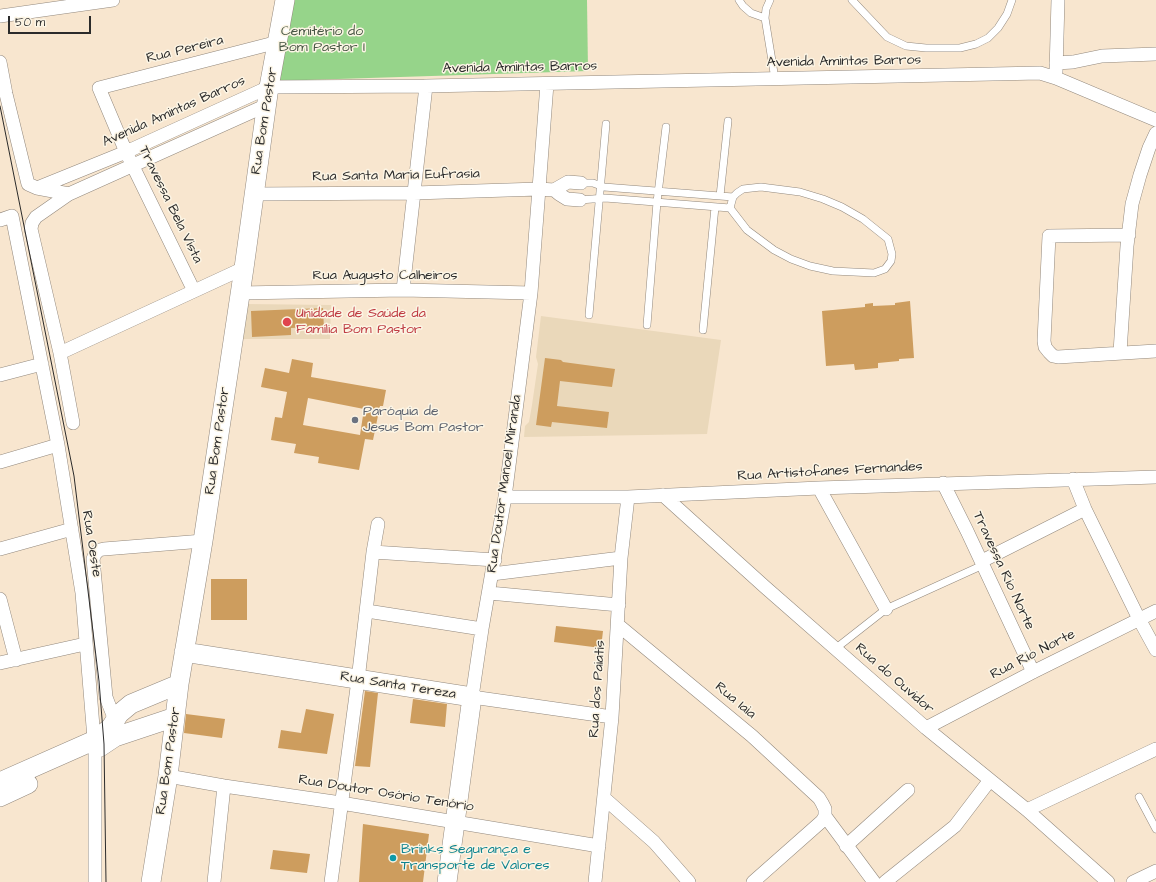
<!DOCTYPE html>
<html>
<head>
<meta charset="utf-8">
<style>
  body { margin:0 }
  #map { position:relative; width:1156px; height:882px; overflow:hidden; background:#f8e6cf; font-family:"Architects Daughter",sans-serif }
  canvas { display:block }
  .scale { position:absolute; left:8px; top:16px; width:83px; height:18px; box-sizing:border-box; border:2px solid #2b2b2b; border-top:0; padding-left:5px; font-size:12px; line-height:14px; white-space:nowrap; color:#2b2b2b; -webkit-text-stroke:3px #fcf5e5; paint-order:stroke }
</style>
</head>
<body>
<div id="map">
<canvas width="1156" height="882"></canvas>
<div class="scale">50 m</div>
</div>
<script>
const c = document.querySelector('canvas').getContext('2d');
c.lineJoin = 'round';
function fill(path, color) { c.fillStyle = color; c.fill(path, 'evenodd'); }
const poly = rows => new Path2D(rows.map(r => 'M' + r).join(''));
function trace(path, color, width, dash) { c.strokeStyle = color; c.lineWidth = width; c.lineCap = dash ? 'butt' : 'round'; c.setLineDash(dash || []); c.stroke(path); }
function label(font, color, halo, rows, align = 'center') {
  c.font = font + ' "Architects Daughter",sans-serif'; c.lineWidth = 3; c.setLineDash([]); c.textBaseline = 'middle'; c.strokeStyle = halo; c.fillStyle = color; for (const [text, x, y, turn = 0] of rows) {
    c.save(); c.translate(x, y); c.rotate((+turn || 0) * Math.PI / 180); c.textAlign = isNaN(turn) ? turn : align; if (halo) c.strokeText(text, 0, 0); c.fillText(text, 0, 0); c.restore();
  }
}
const built = poly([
  [246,304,331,305,330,339,241,339],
  [541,316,721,340,707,434,524,437,525,426,529,422,532,405,538,364,536,357]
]);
const green = poly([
  [288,0,587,0,588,71,275,81]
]);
const building = poly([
  [910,301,914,358,899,359,899,361,878,363,878,368,855,370,854,364,826,366,822,311,865,307,865,304,873,303,873,306,895,305,895,303],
  [323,308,324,329,312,330,312,327,291,328,291,335,252,337,251,311],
  [545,358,561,360,563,362,615,369,612,387,560,381,557,406,609,412,607,428,552,422,551,427,536,425],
  [292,359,313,363,311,377,386,390,383,406,380,406,373,440,365,439,359,470,318,463,319,457,294,453,296,444,271,440,275,417,282,418,287,392,261,387,265,368,289,373],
  [308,398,364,409,360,435,303,425],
  [211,579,247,579,247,620,211,620],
  [556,626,603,631,601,648,554,642],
  [365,691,378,693,370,767,355,766],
  [413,699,447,704,445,727,410,723],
  [306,709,334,714,327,754,278,748,281,730,301,733],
  [186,714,225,719,222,738,184,733],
  [363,824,429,834,423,882,359,882],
  [273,850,310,854,307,873,270,869]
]);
const lane = poly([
  [739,0,743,6,751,13,765,18],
  [770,0,766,9,765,18,775,79],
  [852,0,887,37,906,46,926,48,960,48,976,44,988,38,998,28,1007,14,1012,0],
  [581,183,593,183,604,187,733,197],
  [761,187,800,192,823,199,842,207,863,219,888,239,892,254,891,261,885,269,874,273,833,271,810,266,791,259,774,250,747,230,730,208,733,197,737,193,743,189,761,187],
  [720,196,728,121],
  [580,200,605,198,730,208],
  [589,315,606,124],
  [647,325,657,202,666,127],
  [703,330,715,207],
  [835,649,886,609,983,565],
  [1139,797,1156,829]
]);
const street = poly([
  [0,16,113,0],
  [0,62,6,94,28,184,37,188,69,194],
  [1056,63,1073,62,1102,56,1156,54],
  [1056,72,1058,0],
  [547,84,531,293,505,497,482,629,472,697,612,717],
  [37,188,126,152,269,87,426,86,1040,73,1056,78,1156,120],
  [554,190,559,194,567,199,580,200],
  [254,194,414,193,539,189,554,190,568,182,581,183],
  [0,220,12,216,58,445,82,593,95,751,95,882],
  [1129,235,1049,236,1044,341,1045,347,1049,352,1053,356,1058,357,1156,351],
  [403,290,426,86],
  [194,291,126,152,99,88,278,42],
  [240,293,403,290,531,293],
  [1120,352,1127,246,1132,204,1140,175,1149,148,1156,133],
  [60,353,31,229,32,223,36,217,69,194,267,105],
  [0,375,42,364],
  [73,423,60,353,244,268],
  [0,462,58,445],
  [1073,479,1085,509,1139,619,1156,650],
  [943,483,967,531,1033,672],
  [819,488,886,609],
  [663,495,765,587,926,728,1027,810,1108,882],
  [505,497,628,497,819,488,1156,477],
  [0,549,72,529],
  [373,552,495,560],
  [982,561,1085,509],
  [492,574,621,558],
  [489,593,619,605],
  [0,599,16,660],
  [367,611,482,629],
  [618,625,752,736,819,798,822,803,825,809,825,816,822,821,753,882],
  [0,663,85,644],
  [115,720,109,705,106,697,93,559,95,554,99,550,104,549,203,541],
  [926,728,1033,672,1156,611],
  [168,776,224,786,341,803,599,846],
  [604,798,654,842,689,882],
  [1027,810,1156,749],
  [825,816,874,882],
  [846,846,908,790],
  [214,882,224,786],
  [331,882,358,680,373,552,378,524],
  [595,882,612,717,621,558,628,497],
  [885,882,955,826,990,780],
  [1133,882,1156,871]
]);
const secondary = poly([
  [184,652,472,697,447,882],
  [100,747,115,737,175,717],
  [0,782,95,740,111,727,119,714,131,704,179,684],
  [0,797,28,784],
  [151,882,168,776,179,684,203,541,244,268,269,87,285,0]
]);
const tram = poly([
  [0,106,74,476,99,681,104,744,106,882]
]);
const markers = [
  [287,322,5,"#e0444e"],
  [355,420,4,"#6b7280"],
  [393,858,4,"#0f9aa8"]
];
const parkNames = [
  ["Cemitério do",322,32],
  ["Bom Pastor I",322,48]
];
const streetNames = [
  ["Rua Pereira",185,50,-14],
  ["Avenida Amintas Barros",844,62,-1],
  ["Avenida Amintas Barros",520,68,-1],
  ["Avenida Amintas Barros",174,112,-24],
  ["Rua Bom Pastor",265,121,-81],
  ["Rua Santa Maria Eufrasia",396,176,-1],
  ["Travessa Bela Vista",170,205,64],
  ["Rua Augusto Calheiros",385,276],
  ["Rua Bom Pastor",218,441,-82],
  ["Rua Artistofanes Fernandes",830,472,-3],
  ["Rua Doutor Manoel Miranda",505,484,-82],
  ["Rua Oeste",91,544,81],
  ["Travessa Rio Norte",1003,571,65],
  ["Rua Rio Norte",1033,655,-27],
  ["Rua do Ouvidor",894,679,41],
  ["Rua Santa Tereza",398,686,9],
  ["Rua dos Paiatis",598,689,-86],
  ["Rua Iaia",735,701,40],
  ["Rua Bom Pastor",169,761,-82],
  ["Rua Doutor Osório Tenório",386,794,9]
];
const healthNames = [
  ["Unidade de Saúde da",296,314],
  ["Família Bom Pastor",296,330]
];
const worshipNames = [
  ["Paróquia de",363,412],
  ["Jesus Bom Pastor",363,428]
];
const cultureNames = [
  ["Brinks Segurança e",401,850],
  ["Transporte de Valores",401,866]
];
fill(built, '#ead8ba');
fill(green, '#96d48a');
fill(building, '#cd9d5e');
trace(lane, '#92887d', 8);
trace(street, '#92887d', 14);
trace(secondary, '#92887d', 20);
trace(lane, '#fff', 7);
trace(street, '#fff', 13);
trace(secondary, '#fff', 19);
trace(tram, '#2b2b2b', 1);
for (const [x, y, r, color] of markers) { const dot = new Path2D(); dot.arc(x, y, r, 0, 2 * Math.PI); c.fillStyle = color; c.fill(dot); trace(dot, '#fcf5e5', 1.5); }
label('14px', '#465543', '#fcf5e5', parkNames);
label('14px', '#2b2b2b', '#fcf5e5', streetNames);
label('14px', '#be3a42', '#fcf5e5', healthNames, 'left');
label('14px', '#5b616d', '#fcf5e5', worshipNames, 'left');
label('14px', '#0d838f', '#fcf5e5', cultureNames, 'left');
</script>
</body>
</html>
